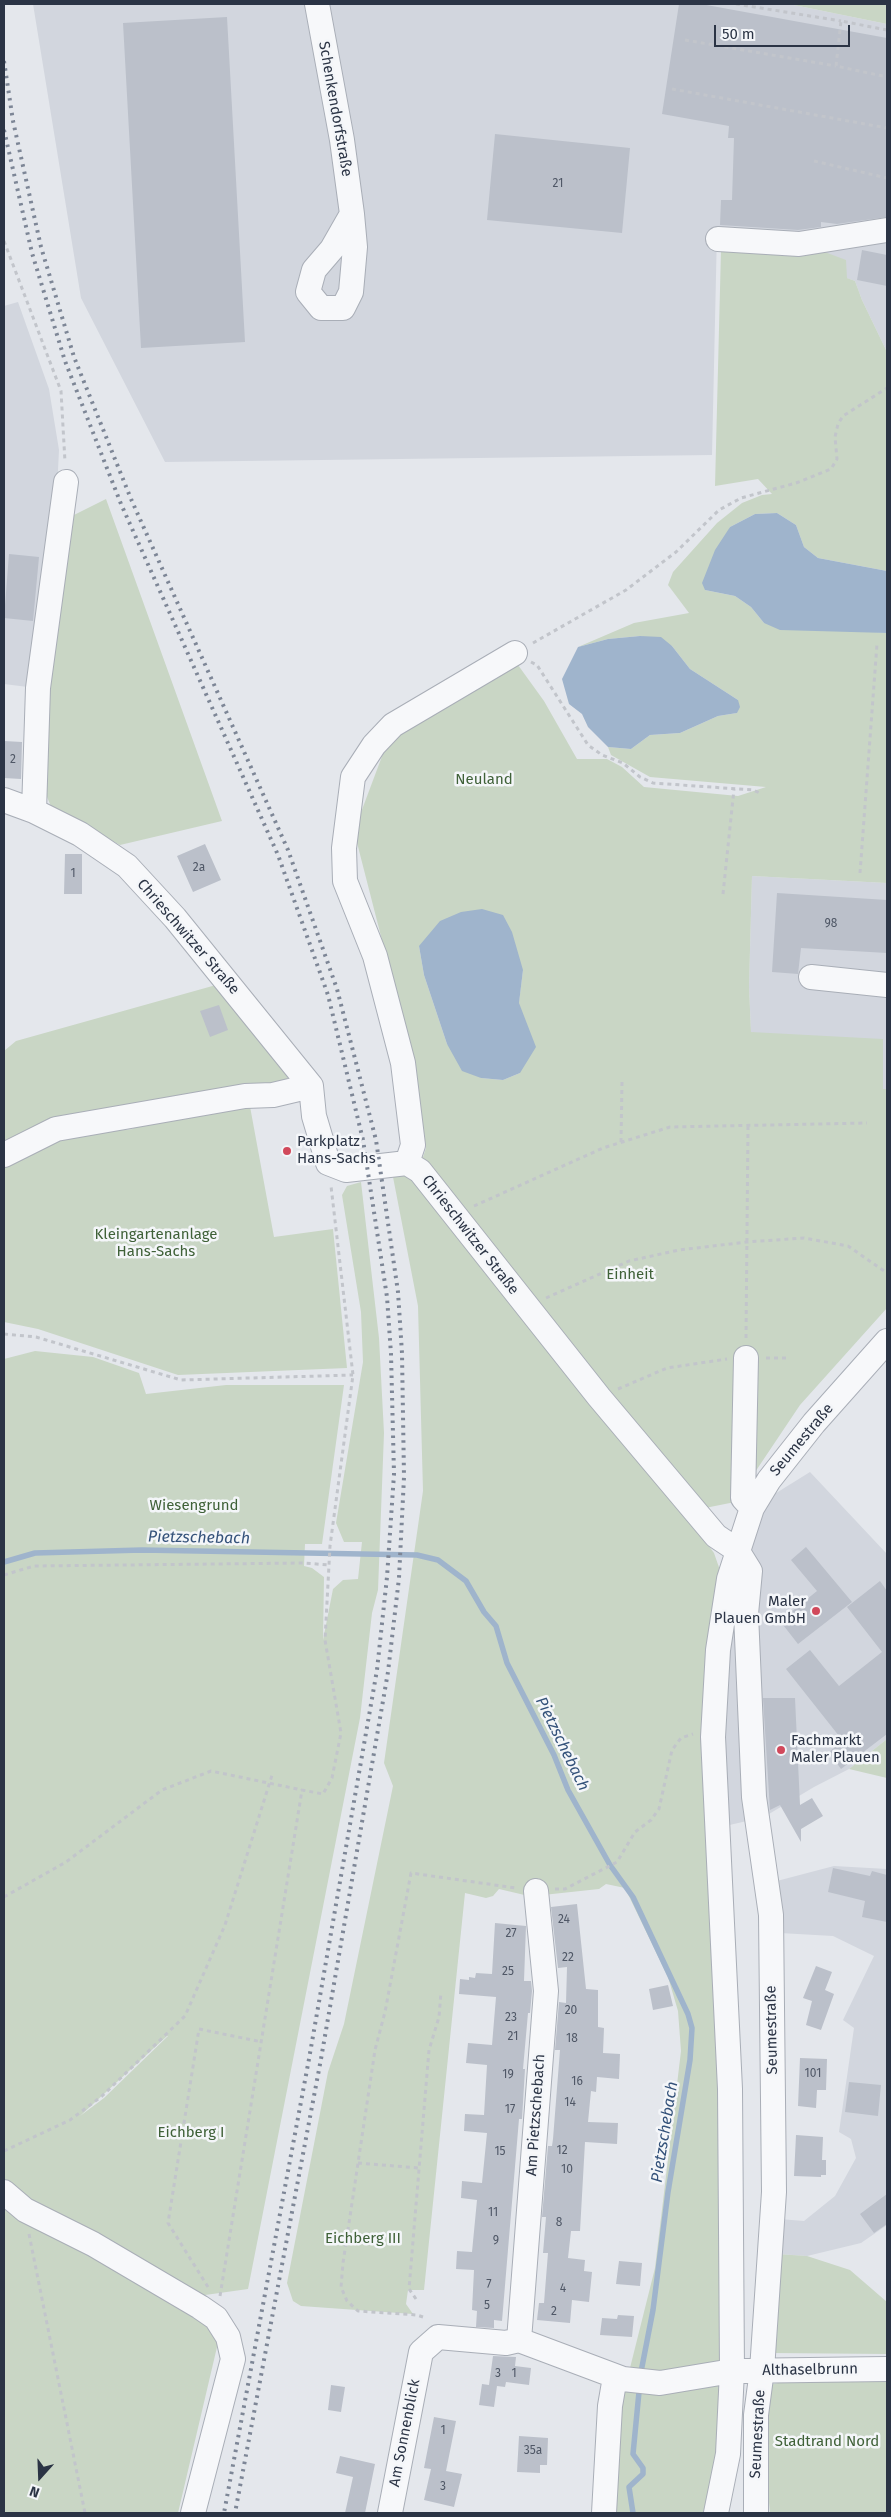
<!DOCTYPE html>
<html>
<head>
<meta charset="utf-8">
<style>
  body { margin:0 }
  #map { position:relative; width:891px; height:2517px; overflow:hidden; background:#e4e7ec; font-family:"Fira Sans",sans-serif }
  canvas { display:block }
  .frame { position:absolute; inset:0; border:5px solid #2b3445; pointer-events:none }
  .north { position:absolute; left:15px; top:2452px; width:50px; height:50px; -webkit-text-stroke:4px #f4f6f9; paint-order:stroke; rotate:200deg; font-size:14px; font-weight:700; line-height:20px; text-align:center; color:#2b3445 }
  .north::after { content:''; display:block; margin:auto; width:18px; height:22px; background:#2b3445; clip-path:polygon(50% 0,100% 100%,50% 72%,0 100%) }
  .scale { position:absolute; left:714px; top:25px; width:136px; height:22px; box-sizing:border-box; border:2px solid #2b3445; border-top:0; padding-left:6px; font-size:15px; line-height:18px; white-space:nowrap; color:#2b3445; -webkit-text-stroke:4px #f4f6f9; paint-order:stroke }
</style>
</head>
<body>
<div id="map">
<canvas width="891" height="2517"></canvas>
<div class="frame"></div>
<div class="north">N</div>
<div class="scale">50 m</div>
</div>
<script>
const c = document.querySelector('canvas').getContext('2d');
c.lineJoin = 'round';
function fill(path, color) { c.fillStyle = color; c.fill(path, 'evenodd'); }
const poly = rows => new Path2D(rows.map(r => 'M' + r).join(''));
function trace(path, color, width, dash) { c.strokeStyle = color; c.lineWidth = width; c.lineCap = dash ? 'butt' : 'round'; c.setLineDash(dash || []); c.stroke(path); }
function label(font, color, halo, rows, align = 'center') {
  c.font = font + ' "Fira Sans",sans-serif'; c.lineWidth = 5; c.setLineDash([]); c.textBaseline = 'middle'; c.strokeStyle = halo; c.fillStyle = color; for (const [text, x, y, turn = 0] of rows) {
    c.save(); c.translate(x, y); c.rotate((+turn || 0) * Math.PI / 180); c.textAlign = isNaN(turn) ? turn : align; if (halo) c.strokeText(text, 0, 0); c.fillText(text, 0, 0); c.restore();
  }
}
const built = poly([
  [33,4,789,4,887,24,887,352,862,300,855,281,717,231,712,455,165,462,81,298],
  [18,302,49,389,59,450,56,510,28,687,4,684,4,306],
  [752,876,887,883,887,1089,883,1089,751,1032,749,987],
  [810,1472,887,1554,887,1739,849,1769,814,1787,764,1817,721,1827,719,1690,744,1548,773,1495],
  [834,1866,887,1869,887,2225,861,2243,807,2256,777,2254,779,2219,804,2221,835,2196,856,2158,851,2139,839,2132,854,2028,843,2020,874,1956,833,1936,780,1933,773,1882]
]);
const green = poly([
  [789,4,887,4,887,24],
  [721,250,822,251,846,260,847,278,855,281,862,300,887,352,887,571,818,558,804,547,796,525,777,513,755,514,730,527,705,590,735,596,751,607,764,623,887,633,887,883,752,876,749,987,751,1032,883,1039,883,1089,887,1089,887,1308,800,1405,735,1502,705,1508,697,1530,714,1553,722,1576,722,2210,720,2371,656,2379,630,2368,655,2268,681,2051,678,2011,668,1977,625,1888,606,1884,599,1889,543,1895,539,1878,532,1888,533,1897,499,1889,493,1896,486,1898,465,1893,424,2290,408,2290,406,2304,413,2314,301,2306,293,2301,287,2283,328,2072,344,2024,393,1786,384,1763,423,1491,418,1306,393,1177,406,1174,423,1157,426,1148,415,1069,354,831,387,743,448,698,518,665,544,701,577,759,607,759,622,767,644,787,738,796,766,787,650,777,611,755,608,747,631,749,650,735,680,733,718,716,737,713,738,700,690,669,672,646,640,636,608,639,578,647,634,623,689,613,668,585,673,572,717,523,742,503,762,495,772,494,758,479,715,486],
  [419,946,523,970,519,1002,520,1073,503,1080,481,1078,447,1044,424,975],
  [106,499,222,821,120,845,52,809,45,792,51,644,72,516],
  [216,985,288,1075,287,1082,4,1147,4,1051,16,1041],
  [249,1101,274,1237,333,1229,347,1368,178,1375,38,1329,4,1322,4,1166,65,1137,116,1127,123,1130,133,1129,135,1124],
  [361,1182,379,1338,384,1433,378,1590,372,1613,360,1718,248,2289,191,2297,225,2313,178,2513,4,2513,4,1359,35,1351,93,1357,139,1373,146,1394,226,1385,344,1385,322,1544,305,1544,304,1566,312,1568,324,1577,323,1640,333,1589,343,1580,358,1579,362,1542,344,1542,336,1523,363,1362,361,1312,342,1195,347,1186],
  [168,2036,104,2098,80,2116,167,2036],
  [887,1739,887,1778,849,1769],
  [777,2254,807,2256,850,2270,887,2302,887,2354,772,2353],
  [887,2372,887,2513,770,2513,766,2470,766,2385,838,2373],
  [720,2382,718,2435,714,2467,703,2513,608,2513,621,2394,629,2390]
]);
const water = poly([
  [777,513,796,525,804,547,818,558,887,571,887,633,780,630,764,623,751,607,735,596,705,590,702,583,715,550,730,527,755,514],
  [640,636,661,637,672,646,690,669,738,700,740,707,737,713,718,716,680,733,650,735,631,749,608,747,588,727,582,714,569,704,562,679,578,647,608,639],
  [482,909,503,915,512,932,523,970,519,1003,536,1047,520,1073,503,1080,481,1078,462,1071,447,1044,424,975,419,946,440,921,461,912]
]);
const stream = poly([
  [4,1562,35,1553,142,1550,417,1555,438,1560,466,1581,484,1612,496,1626,507,1663,554,1755,568,1790,610,1865,633,1897,688,2014,692,2028,690,2060,668,2192,653,2310,641,2372],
  [633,2513,629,2487,643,2474,643,2468,633,2454,639,2392]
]);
const building = poly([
  [679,4,701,4,887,38,887,217,837,224,821,222,821,227,798,230,720,225,721,200,732,200,734,138,728,138,729,126,662,114],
  [227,17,245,342,141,348,123,23],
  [495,134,630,148,622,233,487,220],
  [862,250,887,255,887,286,857,280],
  [9,554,39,557,33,621,4,618],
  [4,741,22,742,21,779,4,778],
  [205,844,221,880,193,892,177,856],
  [65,854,82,854,82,894,64,894],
  [777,893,887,900,887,953,801,948,798,974,772,972],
  [219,1005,228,1030,210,1037,200,1011],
  [806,1547,852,1602,798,1644,780,1621,817,1591,791,1560],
  [880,1581,887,1591,887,1734,841,1769,829,1752,843,1741,786,1669,810,1650,839,1686,882,1652,847,1607],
  [763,1698,795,1698,800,1805,812,1798,823,1816,801,1829,801,1842,780,1805,770,1810],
  [833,1868,870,1876,872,1871,887,1875,887,1922,862,1917,865,1901,828,1892],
  [577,1904,586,1989,598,1990,598,2027,604,2028,603,2053,620,2054,619,2079,597,2077,596,2092,591,2091,588,2122,618,2123,617,2144,585,2142,580,2231,571,2231,568,2258,585,2260,584,2271,592,2272,589,2302,572,2300,570,2323,537,2320,539,2303,544,2303,548,2253,543,2253,546,2217,542,2217,548,2146,552,2146,553,2139,560,2050,555,2050,559,2002,566,2003,567,1967,558,1968,551,1907],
  [495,1923,526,1926,524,1981,531,1981,532,1991,530,2013,528,2013,523,2069,525,2069,522,2119,519,2119,502,2321,494,2320,494,2328,476,2327,477,2311,472,2310,474,2270,456,2269,457,2251,472,2252,477,2200,461,2198,462,2181,482,2183,487,2133,464,2131,465,2114,484,2115,487,2065,466,2063,468,2043,492,2045,496,1997,459,1994,460,1979,469,1980,469,1977,475,1978,476,1973,492,1974],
  [816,1966,832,1972,825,1990,834,1994,821,2030,806,2025,812,2001,803,1998],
  [668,1985,673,2006,653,2010,649,1989],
  [800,2058,827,2059,826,2090,817,2090,816,2108,798,2106],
  [849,2082,881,2085,878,2116,845,2112],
  [796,2135,823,2137,822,2160,826,2160,826,2175,821,2175,821,2177,794,2176],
  [887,2194,887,2224,874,2233,860,2214],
  [619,2261,642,2263,640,2286,616,2284],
  [618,2315,634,2316,632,2337,600,2335,602,2318,617,2319],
  [493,2356,516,2357,515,2366,531,2368,529,2385,506,2382,505,2387,497,2386,494,2407,479,2405,482,2384,489,2385],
  [331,2385,345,2387,341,2412,328,2410],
  [434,2417,456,2421,446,2471,462,2474,454,2507,424,2500,431,2469,424,2468],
  [519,2436,548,2438,547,2465,540,2465,540,2473,517,2472],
  [340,2456,375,2464,365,2513,345,2513,353,2477,336,2473]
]);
const path = poly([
  [736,4,841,21],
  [887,30,841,21,836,66,887,77],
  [685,40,836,66],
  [672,89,887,128],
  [814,161,887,178],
  [4,241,61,391,65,462],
  [533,643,626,590,676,552,719,510,741,498,796,483,831,469,837,459,835,437,838,424,843,416,887,388],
  [531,662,537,665,588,745,602,755,623,763,640,777,653,783,753,790,762,794],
  [860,873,877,644],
  [723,894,734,789],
  [621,1142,622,1082],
  [474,1206,603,1148,670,1127,867,1123],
  [546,1298,629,1261,679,1250,747,1242,804,1238,848,1246,887,1273],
  [4,1334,36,1337,181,1380,353,1375],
  [746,1338,748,1126],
  [766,1358,788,1358],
  [618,1389,667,1368,727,1359],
  [4,1575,34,1566,304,1563,329,1565],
  [555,1889,565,1889,617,1862,635,1832,651,1820,659,1809,672,1750,681,1738,693,1734],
  [4,1897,66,1862,162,1790,211,1771,302,1790],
  [4,2151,70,2120,102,2096,185,2016,225,1925,273,1772],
  [358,2163,419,2168],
  [29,2234,85,2513],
  [208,2287,168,2223,199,2029,262,2042],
  [220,2296,302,1790,323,1794,332,1778,341,1733,325,1640,330,1546,353,1375,331,1186],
  [416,2299,409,2289,429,2050,439,2017,441,1992],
  [423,2317,417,2315,358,2311,347,2301,341,2287,343,2263,375,2050,385,2012,411,1873,516,1888]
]);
const minor = poly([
  [317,4,342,140,352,214,355,247,351,292,343,308,321,308,308,292,314,270,332,249,352,214],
  [718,239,799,244,887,230],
  [4,800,34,811,80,834,127,866,175,918,311,1086,314,1116,328,1163,346,1170,407,1163,420,1171,599,1397,716,1536,737,1550,750,1571,746,1614,754,1797,771,1915,774,2192,762,2370,756,2415,756,2513],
  [34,811,38,688,66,482],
  [811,977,887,985],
  [4,1155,56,1129,245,1096,273,1095,311,1086],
  [407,1163,413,1145,403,1063,375,956,345,881,344,848,353,777,374,745,393,725,515,653],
  [746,1358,743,1498,752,1508],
  [4,2192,25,2210,93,2244,200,2307,216,2318,228,2337,233,2359,193,2513],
  [519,2340,546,1991,536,1891],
  [390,2513,421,2352,438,2337,506,2343,519,2340,623,2379,660,2383,732,2371,887,2369],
  [604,2513,610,2406,615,2377],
  [716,2513,728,2454,732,2371,730,2089,713,1737,718,1650,729,1579,752,1508,769,1480,814,1423,887,1341]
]);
const rail = poly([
  [4,61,13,121,41,247,74,357,131,499,288,850,337,989,376,1140,398,1292,402,1353,404,1477,399,1578,388,1672,321,2059,235,2513],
  [4,130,32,253,65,361,121,504,278,855,328,995,363,1140,387,1297,391,1354,394,1474,387,1577,377,1670,309,2059,224,2513]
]);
const markers = [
  [287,1151,5,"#d1495b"],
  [816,1611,5,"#d1495b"],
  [781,1750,5,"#d1495b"]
];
const numberNames = [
  ["21",558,184],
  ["2",13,760],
  ["2a",199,868],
  ["1",73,874],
  ["98",831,924],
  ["24",564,1920],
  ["27",511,1934],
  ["22",568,1958],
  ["25",508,1972],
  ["20",571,2011],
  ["23",511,2018],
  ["21",513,2037],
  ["18",572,2039],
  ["101",813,2074],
  ["19",508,2075],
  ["16",577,2082],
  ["14",570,2103],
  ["17",510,2110],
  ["12",562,2151],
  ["15",500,2152],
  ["10",567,2170],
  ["11",493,2213],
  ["8",559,2223],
  ["9",496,2241],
  ["7",489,2285],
  ["4",563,2289],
  ["5",487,2306],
  ["2",554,2312],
  ["3",498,2374],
  ["1",514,2374],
  ["1",443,2431],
  ["35a",533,2451],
  ["3",443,2487]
];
const streetNames = [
  ["Schenkendorfstraße",335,109,80],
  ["Chrieschwitzer Straße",188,937,49],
  ["Chrieschwitzer Straße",470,1235,52],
  ["Seumestraße",802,1440,-50],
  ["Seumestraße",772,2030,-91],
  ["Am Pietzschebach",536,2115,-86],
  ["Althaselbrunn",810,2370,-1],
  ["Am Sonnenblick",405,2433,-79],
  ["Seumestraße",758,2434,-87]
];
const parkNames = [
  ["Neuland",484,780],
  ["Kleingartenanlage",156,1235],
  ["Hans-Sachs",156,1252],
  ["Einheit",630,1275],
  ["Wiesengrund",194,1506],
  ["Eichberg I",191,2133],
  ["Eichberg III",363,2239],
  ["Stadtrand Nord",827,2442]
];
const poiNames = [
  ["Parkplatz",297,1142],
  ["Hans-Sachs",297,1159],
  ["Maler",806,1602,"right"],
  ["Plauen GmbH",806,1619,"right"],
  ["Fachmarkt",791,1741],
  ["Maler Plauen",791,1758]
];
const waterNames = [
  ["Pietzschebach",199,1538,1],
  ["Pietzschebach",562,1744,64],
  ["Pietzschebach",665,2132,-81]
];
fill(built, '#d2d6de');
fill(green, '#c9d6c5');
fill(water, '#9fb4cc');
trace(stream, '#9fb4cc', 5.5);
fill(building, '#bbc0ca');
trace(minor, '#a9aeb7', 26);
trace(path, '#c2c5cb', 3, [4, 4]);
trace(minor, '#f7f8fa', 24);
trace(rail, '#7d8696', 4, [2.5, 5]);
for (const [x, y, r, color] of markers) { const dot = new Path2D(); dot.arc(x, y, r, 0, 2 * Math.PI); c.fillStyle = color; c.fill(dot); trace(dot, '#f4f6f9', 2); }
label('12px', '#4f5766', null, numberNames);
label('15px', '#2b3445', '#f4f6f9', streetNames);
label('15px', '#3f6138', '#f4f6f9', parkNames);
label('15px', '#2b3445', '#f4f6f9', poiNames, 'left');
label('italic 16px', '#34527a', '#f4f6f9', waterNames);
</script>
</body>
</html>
